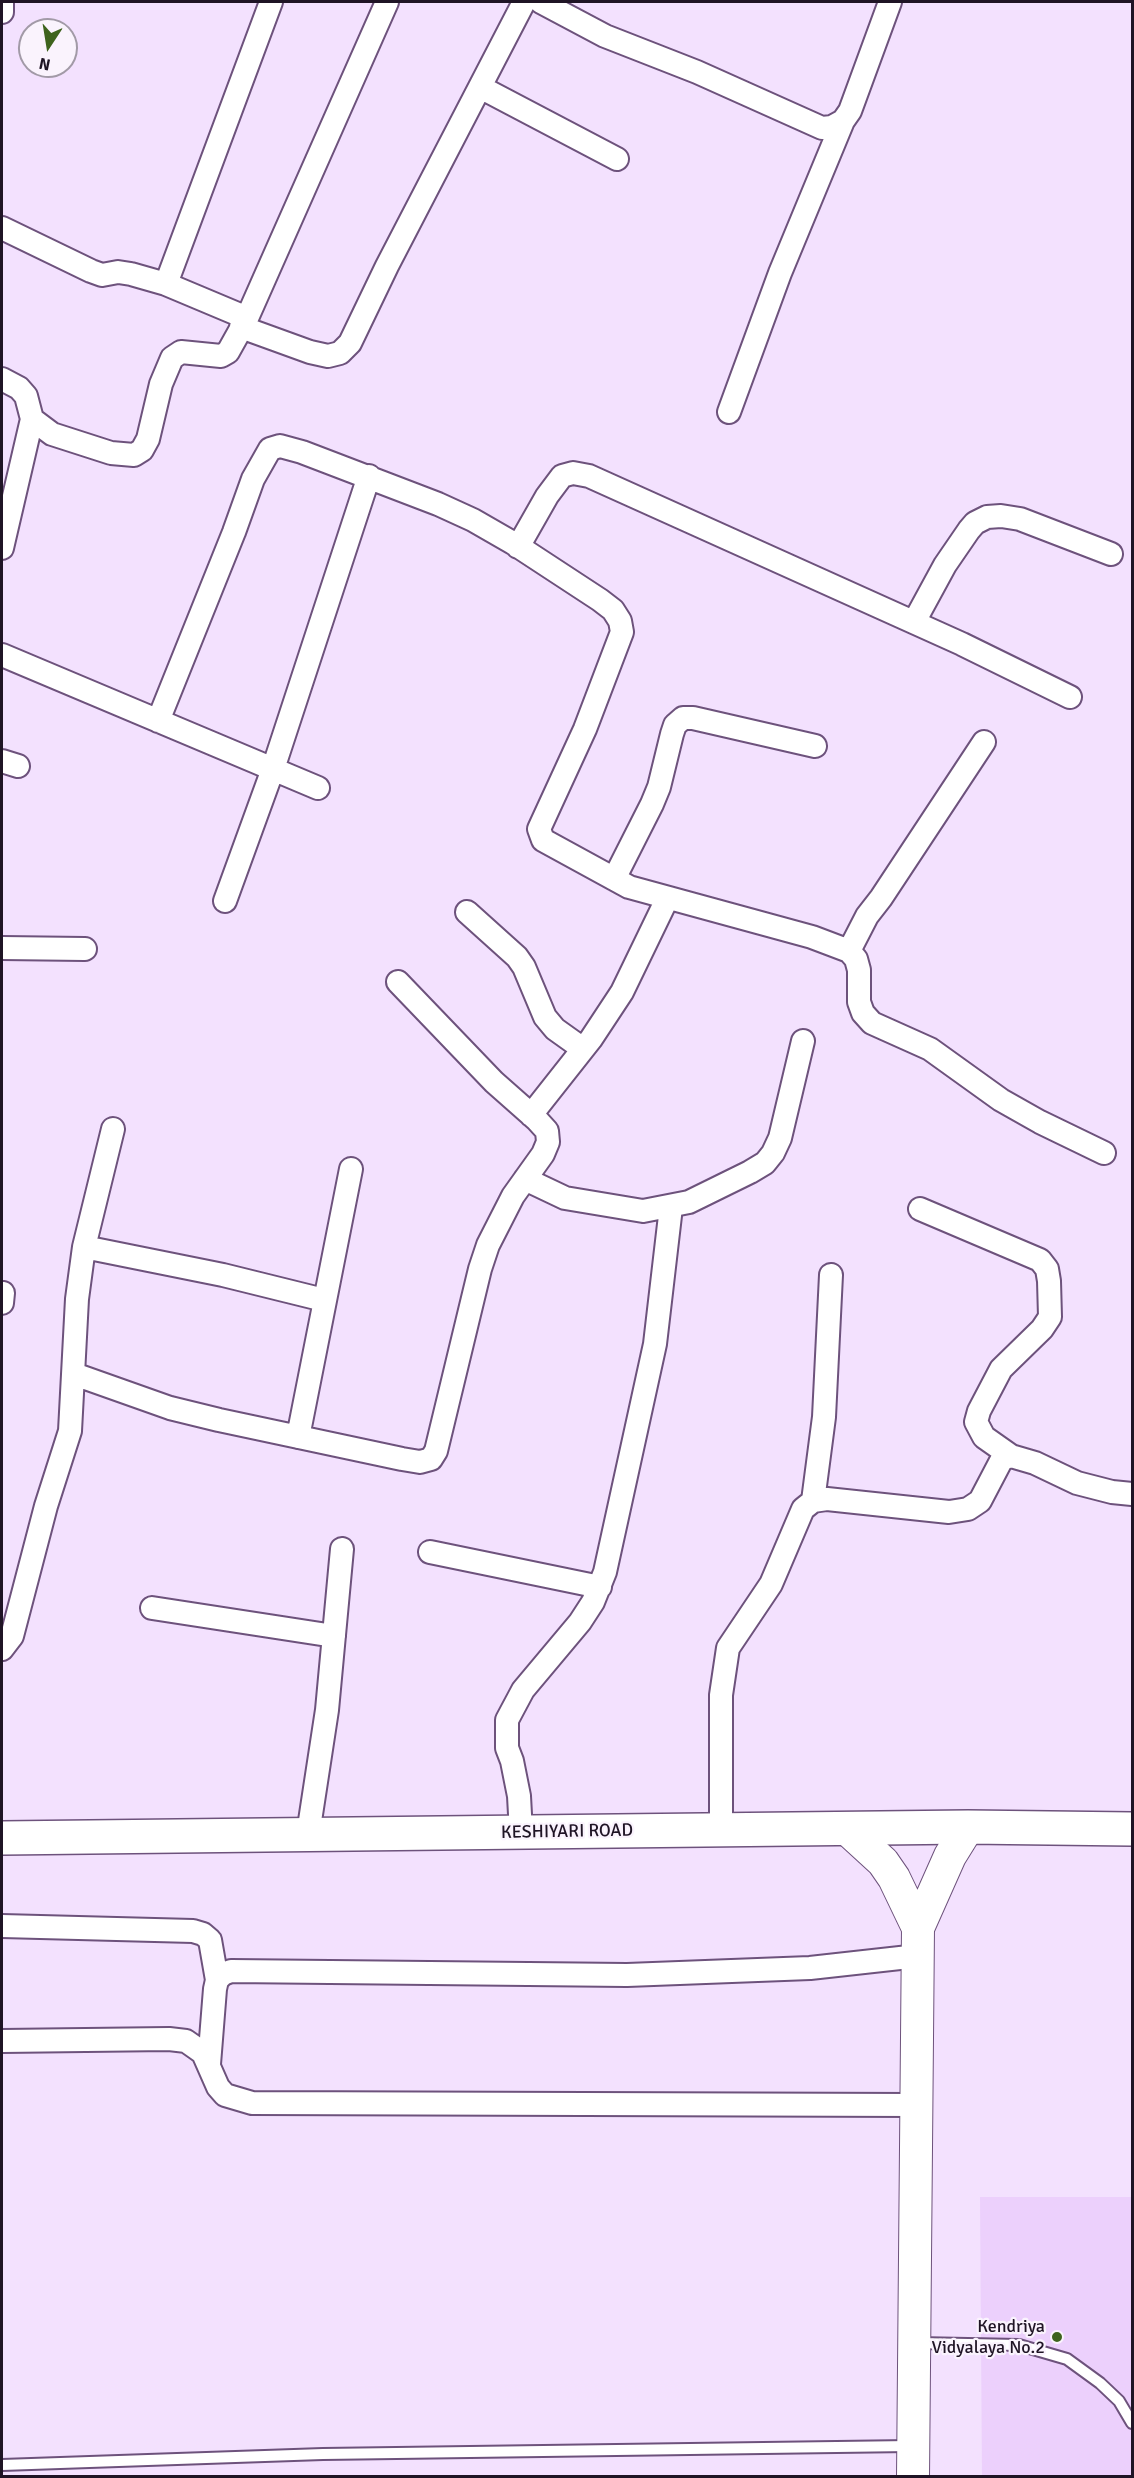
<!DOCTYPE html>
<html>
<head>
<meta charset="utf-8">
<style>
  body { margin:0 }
  #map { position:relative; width:1134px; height:2478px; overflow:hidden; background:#f3e1fe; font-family:Signika,sans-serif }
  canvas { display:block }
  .frame { position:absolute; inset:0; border:3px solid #1f1425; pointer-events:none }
  .north { position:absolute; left:18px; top:18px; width:60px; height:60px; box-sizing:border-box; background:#faf3fd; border:2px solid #a29aa7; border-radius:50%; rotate:192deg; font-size:16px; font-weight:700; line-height:24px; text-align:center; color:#1f1425 }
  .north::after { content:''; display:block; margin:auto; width:21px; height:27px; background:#3e631d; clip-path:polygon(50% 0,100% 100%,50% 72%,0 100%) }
</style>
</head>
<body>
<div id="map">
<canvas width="1134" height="2478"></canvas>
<div class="frame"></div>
<div class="north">N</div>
</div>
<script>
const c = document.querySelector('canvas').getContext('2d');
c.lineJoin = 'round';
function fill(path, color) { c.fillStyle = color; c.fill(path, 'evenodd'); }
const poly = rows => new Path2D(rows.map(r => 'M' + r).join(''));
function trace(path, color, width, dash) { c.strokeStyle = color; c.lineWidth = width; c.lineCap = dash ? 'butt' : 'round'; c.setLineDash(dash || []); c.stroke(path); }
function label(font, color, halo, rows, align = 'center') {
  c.font = font + ' Signika,sans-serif'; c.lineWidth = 4.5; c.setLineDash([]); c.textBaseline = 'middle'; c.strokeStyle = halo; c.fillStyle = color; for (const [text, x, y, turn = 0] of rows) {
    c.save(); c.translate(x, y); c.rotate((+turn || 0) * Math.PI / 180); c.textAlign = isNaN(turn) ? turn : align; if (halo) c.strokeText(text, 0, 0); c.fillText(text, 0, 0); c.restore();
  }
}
const built = poly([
  [980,2197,1132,2197,1132,2476,982,2476]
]);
const lane = poly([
  [917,2343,1019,2345,1067,2359,1100,2383,1119,2401,1132,2423],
  [2,2465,323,2454,910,2446]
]);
const street = poly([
  [541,2,605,36,697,72,822,128,832,127,843,121,850,111,890,2],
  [2,12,2,2],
  [480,87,617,159],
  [2,228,91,271,102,275,118,272,131,274,166,284,247,318],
  [166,284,271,2],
  [241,327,310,352,328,356,340,353,350,343,387,266,524,2],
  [2,379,19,388,26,396,32,419,52,434,111,453,134,455,142,450,148,439,161,384,172,358,181,352,221,356,228,352,247,318,387,2],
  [729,412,780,273,843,121],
  [518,547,547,496,562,476,573,473,589,476,962,644,1070,697],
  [2,548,32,419],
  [914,622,945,565,969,530,975,523,987,517,1001,516,1020,519,1111,554],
  [2,655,318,788],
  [158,721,234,532,253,479,270,449,280,446,302,452,438,504,473,520,513,543,600,600,613,610,620,621,622,632,585,729,539,829,543,840,629,887,812,937,849,951,856,959,859,970,859,1002,863,1013,872,1023,930,1049,1001,1100,1040,1122,1104,1153],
  [2,761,18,766],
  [614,879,652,804,659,787,672,734,675,725,683,718,693,718,815,746],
  [225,901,273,769,369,476],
  [467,912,517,957,524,967,545,1017,555,1029,583,1049],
  [2,948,85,949],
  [849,951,867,916,881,898,984,742],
  [531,1115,591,1039,622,992,667,899],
  [525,1179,565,1198,643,1211,689,1202,750,1172,765,1163,773,1153,780,1138,803,1041],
  [920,1209,1040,1260,1047,1269,1049,1281,1050,1317,1042,1329,1001,1369,979,1411,976,1422,984,1437,1011,1456],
  [84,1247,223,1275,324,1300],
  [2,1303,3,1293],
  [74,1374,170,1408,219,1420,402,1459,420,1462,431,1459,436,1451,480,1269,488,1245,513,1196,543,1154,548,1142,547,1131,537,1120,494,1082,398,982],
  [298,1437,351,1169],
  [813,1501,824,1417,831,1275],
  [430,1552,600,1587],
  [152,1608,334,1636],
  [2,1649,12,1636,46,1506,70,1431,77,1299,84,1247,113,1129],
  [721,1830,721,1695,728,1648,771,1584,803,1509,813,1501,827,1499,949,1512,968,1509,980,1501,1002,1459,1011,1456,1035,1463,1077,1483,1112,1492,1132,1494],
  [521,1833,519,1796,512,1761,507,1748,507,1720,523,1690,580,1622,593,1602,605,1572,655,1344,671,1207],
  [308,1834,327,1710,342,1549],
  [2,1926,193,1931,203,1934,210,1940,217,1980],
  [2,2041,169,2039,186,2041,203,2053,218,2087,225,2095,252,2103,917,2105],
  [209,2064,215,1989,217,1980,223,1974,231,1971,627,1975,810,1968,918,1956]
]);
const secondary = poly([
  [847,1829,883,1862,894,1878,918,1928],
  [913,2476,918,1928,950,1856,968,1827]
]);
const primary = poly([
  [2,1838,968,1827,1132,1829]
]);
const markers = [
  [1057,2337,6,"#3e631d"]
];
const streetNames = [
  ["KESHIYARI ROAD",567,1832,-1]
];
const poiNames = [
  ["Kendriya",1045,2327],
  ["Vidyalaya No.2",1045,2348]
];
fill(built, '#ecd0fc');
trace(lane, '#6d527c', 14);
trace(street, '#6d527c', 26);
trace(secondary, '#6d527c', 34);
trace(primary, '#6d527c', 36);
trace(lane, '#fff', 10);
trace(street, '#fff', 22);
trace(secondary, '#fff', 32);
trace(primary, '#fff', 33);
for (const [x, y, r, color] of markers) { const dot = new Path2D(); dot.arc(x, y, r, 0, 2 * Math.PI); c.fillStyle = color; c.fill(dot); trace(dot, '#faf3fd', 2); }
label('18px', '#1f1425', '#faf3fd', streetNames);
label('18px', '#1f1425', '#faf3fd', poiNames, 'right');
</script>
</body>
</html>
